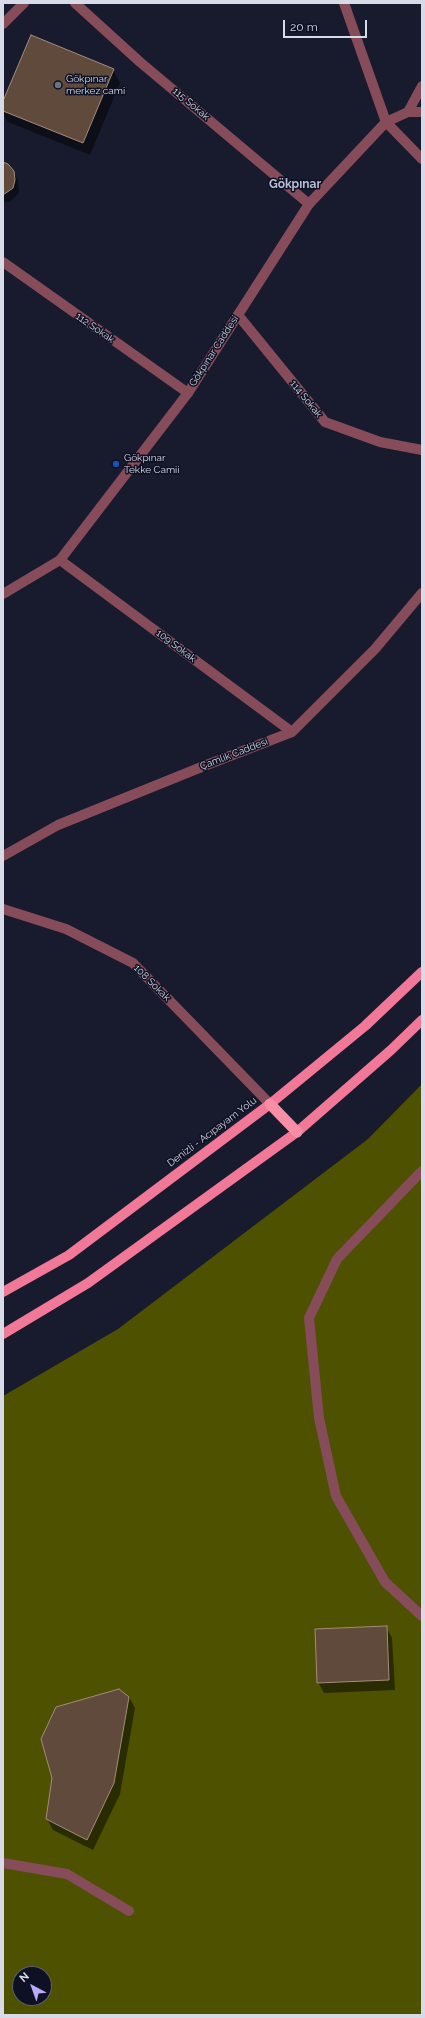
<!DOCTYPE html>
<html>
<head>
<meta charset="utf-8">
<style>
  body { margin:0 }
  #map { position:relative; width:425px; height:2018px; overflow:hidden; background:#171b2d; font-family:Raleway,sans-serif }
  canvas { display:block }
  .frame { position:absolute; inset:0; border:4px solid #d7dae7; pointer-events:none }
  .north { position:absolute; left:12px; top:1966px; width:40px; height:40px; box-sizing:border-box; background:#0e1123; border:1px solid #5e6171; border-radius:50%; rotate:319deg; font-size:11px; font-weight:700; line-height:16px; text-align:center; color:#d7dae7 }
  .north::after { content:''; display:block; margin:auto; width:14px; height:18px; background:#b9abf7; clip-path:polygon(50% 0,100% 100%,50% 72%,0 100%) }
  .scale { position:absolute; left:283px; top:20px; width:84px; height:18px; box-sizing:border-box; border:2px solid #d7dae7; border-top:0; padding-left:5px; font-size:12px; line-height:14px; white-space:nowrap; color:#d7dae7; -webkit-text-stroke:3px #0e1123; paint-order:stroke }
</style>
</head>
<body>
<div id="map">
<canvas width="425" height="2018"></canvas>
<div class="frame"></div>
<div class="north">N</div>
<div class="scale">20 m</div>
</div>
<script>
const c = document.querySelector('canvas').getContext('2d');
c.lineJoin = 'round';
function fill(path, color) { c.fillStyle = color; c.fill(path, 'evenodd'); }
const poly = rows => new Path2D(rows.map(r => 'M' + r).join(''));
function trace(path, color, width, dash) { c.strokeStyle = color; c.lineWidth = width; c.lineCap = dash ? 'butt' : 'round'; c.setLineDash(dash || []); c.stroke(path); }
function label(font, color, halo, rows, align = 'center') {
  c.font = font + ' Raleway,sans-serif'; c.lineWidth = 3; c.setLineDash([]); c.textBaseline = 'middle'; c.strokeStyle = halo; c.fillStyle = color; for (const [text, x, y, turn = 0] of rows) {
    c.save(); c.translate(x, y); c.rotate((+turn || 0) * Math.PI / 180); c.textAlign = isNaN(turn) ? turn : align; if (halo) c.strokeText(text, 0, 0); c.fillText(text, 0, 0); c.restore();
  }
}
const forest = poly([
  [422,1084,422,2015,3,2015,3,1396,118,1329,368,1139],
  [20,1974,44,1974,44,1998,20,1998]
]);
const shadow = poly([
  [113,70,120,83,90,155,8,122,3,113,3,103],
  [3,163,13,172,18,180,19,193,10,202,3,202],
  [386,1627,392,1638,395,1690,324,1693,318,1682],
  [129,1697,135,1708,120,1794,93,1850,53,1830,47,1819]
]);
const building = poly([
  [31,35,114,69,83,143,3,111,3,101,31,35],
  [3,162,8,164,14,171,15,180,13,188,3,195,3,162],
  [387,1626,389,1680,317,1683,315,1629,387,1626],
  [119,1689,129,1697,114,1783,87,1840,46,1819,52,1778,41,1739,56,1707,119,1689]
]);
const minor = poly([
  [75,3,140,62,309,204],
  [3,24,24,3],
  [408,112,422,86],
  [386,122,422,159],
  [3,262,188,393],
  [238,315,325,422,380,442,422,450],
  [60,560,292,732],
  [3,856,58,825,204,766,292,732,375,649,422,593],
  [422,1171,337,1259,309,1318,319,1418,336,1496,385,1582,422,1616],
  [3,1863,67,1874,129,1911]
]);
const tertiary = poly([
  [344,3,386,122],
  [3,594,60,560,188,393,309,204,386,122,408,112,422,112],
  [3,909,66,929,133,963,270,1104]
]);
const primary = poly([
  [3,1292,69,1255,270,1104,365,1026,422,972],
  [3,1334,88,1283,297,1132,391,1050,422,1020]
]);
const trunk = poly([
  [270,1104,297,1132]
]);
const markers = [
  [58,85,4,"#6b7280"],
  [116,464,4,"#1a4fb4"]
];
const poiNames = [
  ["Gökpınar",66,79],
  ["merkez cami",66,91],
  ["Gökpınar",124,458],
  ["Tekke Camii",124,470]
];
const streetNames = [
  ["115 Sokak",191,104,40],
  ["112 Sokak",95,328,35],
  ["Gökpınar Caddesi",214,351,-57],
  ["114 Sokak",306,399,51],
  ["109 Sokak",176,646,37],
  ["Çamlık Caddesi",234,754,-21],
  ["108 Sokak",152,983,45],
  ["Denizli - Acıpayam Yolu",212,1132,-37]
];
const quarterNames = [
  ["Gökpınar",295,184]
];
fill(forest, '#4d5100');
fill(shadow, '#0007');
fill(building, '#5f4a3b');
trace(building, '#a48c7c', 1);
trace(minor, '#864c59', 10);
trace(tertiary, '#864c59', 10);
trace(primary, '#f27897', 10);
trace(trunk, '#f68ea6', 11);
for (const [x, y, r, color] of markers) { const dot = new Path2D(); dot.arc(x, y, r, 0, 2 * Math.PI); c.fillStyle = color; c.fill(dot); trace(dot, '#0e1123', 1.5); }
label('10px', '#d7dae7', '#0e1123', poiNames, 'left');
label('10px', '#d7dae7', '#0e1123', streetNames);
label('bold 12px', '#b7bdd6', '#0e1123', quarterNames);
</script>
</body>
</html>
